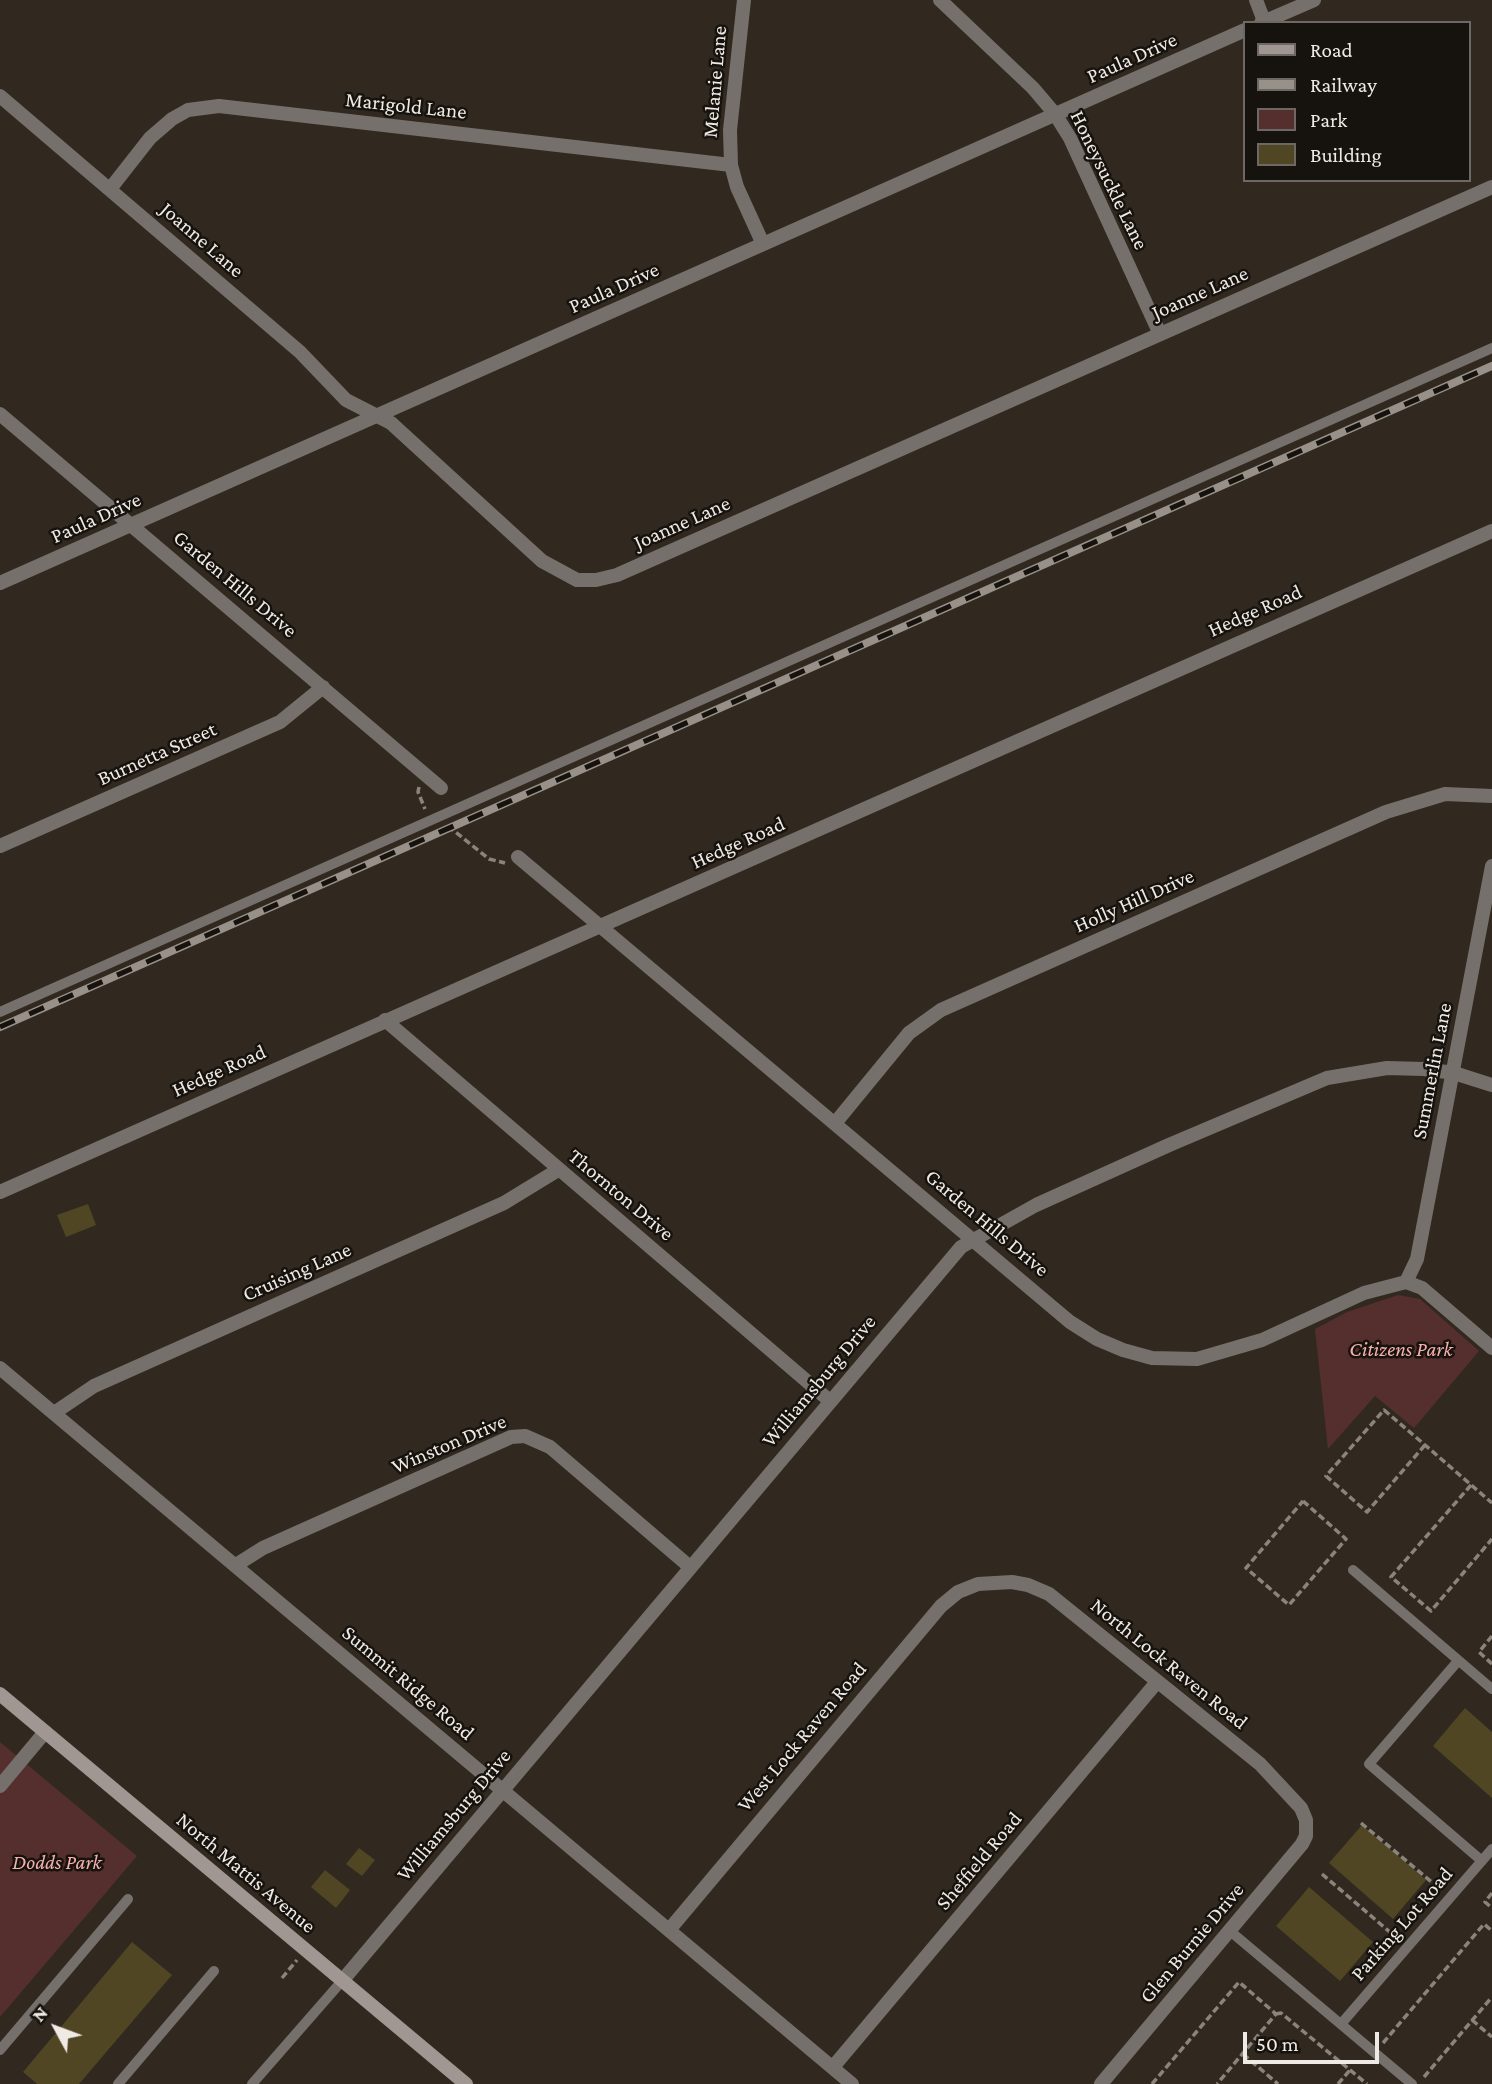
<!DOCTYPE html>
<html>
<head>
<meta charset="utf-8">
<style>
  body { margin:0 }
  #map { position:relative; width:1492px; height:2084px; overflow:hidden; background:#31291f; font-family:"Crimson Pro",serif }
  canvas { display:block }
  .legend { position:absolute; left:1243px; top:21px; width:228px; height:161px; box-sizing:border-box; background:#16120e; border:2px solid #6d6864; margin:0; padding:9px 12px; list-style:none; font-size:21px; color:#f0eae4 }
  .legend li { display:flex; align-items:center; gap:14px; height:35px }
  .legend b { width:35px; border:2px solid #6d6864 }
  .north { position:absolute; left:21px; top:1993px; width:70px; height:70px; -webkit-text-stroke:5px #16120e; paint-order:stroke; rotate:311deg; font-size:19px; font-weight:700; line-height:28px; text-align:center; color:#f0eae4 }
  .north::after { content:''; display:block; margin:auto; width:24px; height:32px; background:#f0eae4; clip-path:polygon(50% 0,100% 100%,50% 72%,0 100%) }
  .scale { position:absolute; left:1243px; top:2032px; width:136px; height:32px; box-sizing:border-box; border:4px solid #f0eae4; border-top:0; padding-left:9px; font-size:21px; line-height:24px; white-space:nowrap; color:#f0eae4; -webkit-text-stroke:5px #16120e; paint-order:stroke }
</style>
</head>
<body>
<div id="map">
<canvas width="1492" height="2084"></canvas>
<ul class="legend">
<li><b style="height:9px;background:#a19792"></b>Road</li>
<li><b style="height:9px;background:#989189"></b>Railway</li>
<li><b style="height:19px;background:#542f2e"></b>Park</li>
<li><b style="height:19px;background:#504623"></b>Building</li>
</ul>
<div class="north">N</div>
<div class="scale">50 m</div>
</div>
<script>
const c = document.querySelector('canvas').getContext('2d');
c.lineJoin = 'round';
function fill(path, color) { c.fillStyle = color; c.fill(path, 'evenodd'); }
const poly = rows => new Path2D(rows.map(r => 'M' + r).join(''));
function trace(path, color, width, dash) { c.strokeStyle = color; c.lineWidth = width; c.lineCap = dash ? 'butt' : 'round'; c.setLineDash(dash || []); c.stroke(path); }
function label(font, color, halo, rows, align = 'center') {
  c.font = font + ' "Crimson Pro",serif'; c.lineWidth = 5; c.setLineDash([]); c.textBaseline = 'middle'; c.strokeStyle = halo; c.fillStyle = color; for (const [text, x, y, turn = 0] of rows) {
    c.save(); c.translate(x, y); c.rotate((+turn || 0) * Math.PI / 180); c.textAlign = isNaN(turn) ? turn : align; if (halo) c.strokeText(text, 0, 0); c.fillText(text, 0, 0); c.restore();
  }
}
const green = poly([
  [1398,1295,1420,1299,1479,1351,1414,1428,1375,1396,1328,1449,1315,1329,1347,1312],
  [0,1742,137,1856,0,2017]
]);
const building = poly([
  [88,1204,96,1225,66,1237,57,1215],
  [1465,1708,1492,1732,1492,1798,1433,1746],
  [1362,1825,1426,1880,1393,1919,1329,1863],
  [359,1848,375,1860,362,1876,346,1864],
  [325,1870,350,1890,336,1908,311,1887],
  [1309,1887,1373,1942,1340,1981,1276,1926],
  [132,1942,172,1975,79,2084,37,2084,23,2072]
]);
const path = poly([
  [419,787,418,792,425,809],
  [448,826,489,859,505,863],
  [1425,1445,1367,1512,1326,1476,1384,1410,1425,1445,1492,1503],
  [1471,1485,1391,1577,1431,1611,1492,1539],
  [1303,1501,1346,1539,1289,1605,1246,1568,1303,1501],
  [1492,1636,1479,1652,1492,1664],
  [1361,1823,1440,1889],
  [1322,1874,1398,1939],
  [1492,1893,1485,1902,1492,1908],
  [282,1978,297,1960],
  [1276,2014,1281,2013,1367,2084],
  [1472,2020,1492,2037],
  [1383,2043,1484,1924,1492,1931],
  [1243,2054,1278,2084],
  [1424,2077,1492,1997],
  [1152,2084,1239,1982,1276,2014,1217,2084],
  [1338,2084,1350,2070]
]);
const service = poly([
  [0,1012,1492,348],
  [1353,1570,1492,1689],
  [1458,1661,1369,1764,1482,1861],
  [1230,1931,1412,2084],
  [1341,2024,1492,1849],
  [0,2050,128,1899],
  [118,2084,214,1971],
  [252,2084,342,1981]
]);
const minor = poly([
  [744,0,730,130,731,165,737,187,763,244],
  [940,0,1033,88,1055,114,1070,138,1160,334],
  [1256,0,1264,21],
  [0,96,300,352,346,400,391,423,542,561,577,580,596,580,617,575,1492,187],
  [110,189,150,138,172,119,188,110,219,106,731,165],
  [0,414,441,788],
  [0,846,280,722,323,687],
  [518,857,1070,1322,1097,1339,1123,1350,1152,1358,1197,1359,1262,1340,1364,1293,1406,1282,1422,1288,1492,1348],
  [385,1020,830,1401],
  [836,1122,909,1033,941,1010,1386,812,1445,794,1492,796],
  [0,1192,1492,531],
  [1406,1282,1417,1259,1492,866],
  [0,1368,852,2084],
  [54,1413,94,1386,504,1203,558,1170],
  [236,1565,263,1548,511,1437,525,1436,550,1447,690,1567],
  [0,1786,45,1732],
  [669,1930,941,1606,958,1592,978,1584,1012,1582,1028,1585,1049,1594,1260,1764,1301,1808,1306,1820,1306,1836,1302,1844,1101,2084],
  [342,1981,961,1247,1036,1205,1169,1145,1327,1078,1387,1068,1424,1069,1454,1073,1492,1085],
  [833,2067,1157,1682]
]);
const tertiary = poly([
  [1261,23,1314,0],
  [0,583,1245,30]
]);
const secondary = poly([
  [0,1694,466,2084]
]);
const rail = poly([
  [0,1027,1492,366]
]);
const streetNames = [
  ["Paula Drive",1132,58,-24],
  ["Melanie Lane",715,82,-85],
  ["Marigold Lane",406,106,6],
  ["Honeysuckle Lane",1109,180,64],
  ["Joanne Lane",202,240,41],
  ["Paula Drive",614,288,-24],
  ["Joanne Lane",1200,293,-24],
  ["Paula Drive",96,518,-24],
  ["Joanne Lane",682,523,-24],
  ["Garden Hills Drive",235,584,40],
  ["Hedge Road",1255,611,-24],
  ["Burnetta Street",157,754,-24],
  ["Hedge Road",738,843,-24],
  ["Holly Hill Drive",1134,901,-24],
  ["Hedge Road",219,1071,-24],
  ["Summerlin Lane",1432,1071,-79],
  ["Thornton Drive",621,1195,40],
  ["Garden Hills Drive",987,1223,40],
  ["Cruising Lane",297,1272,-24],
  ["Williamsburg Drive",819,1381,-50],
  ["Winston Drive",449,1444,-23],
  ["North Lock Raven Road",1169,1664,39],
  ["Summit Ridge Road",408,1683,40],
  ["West Lock Raven Road",802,1737,-50],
  ["Williamsburg Drive",454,1815,-50],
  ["Sheffield Road",979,1861,-50],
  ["North Mattis Avenue",246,1873,40],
  ["Parking Lot Road",1402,1924,-49],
  ["Glen Burnie Drive",1192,1943,-50]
];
const parkNames = [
  ["Citizens Park",1401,1350],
  ["Dodds Park",57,1863]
];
fill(green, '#542f2e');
fill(building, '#504623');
trace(path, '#8b847c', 3.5, [7, 3.5]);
trace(service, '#76706d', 10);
trace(minor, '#76706d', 14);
trace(tertiary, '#76706d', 14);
trace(secondary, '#a19792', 14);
trace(rail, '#989189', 8);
trace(rail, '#16120e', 5, [16]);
label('21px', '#f0eae4', '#16120e', streetNames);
label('italic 21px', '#f7b0ad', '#16120e', parkNames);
</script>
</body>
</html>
